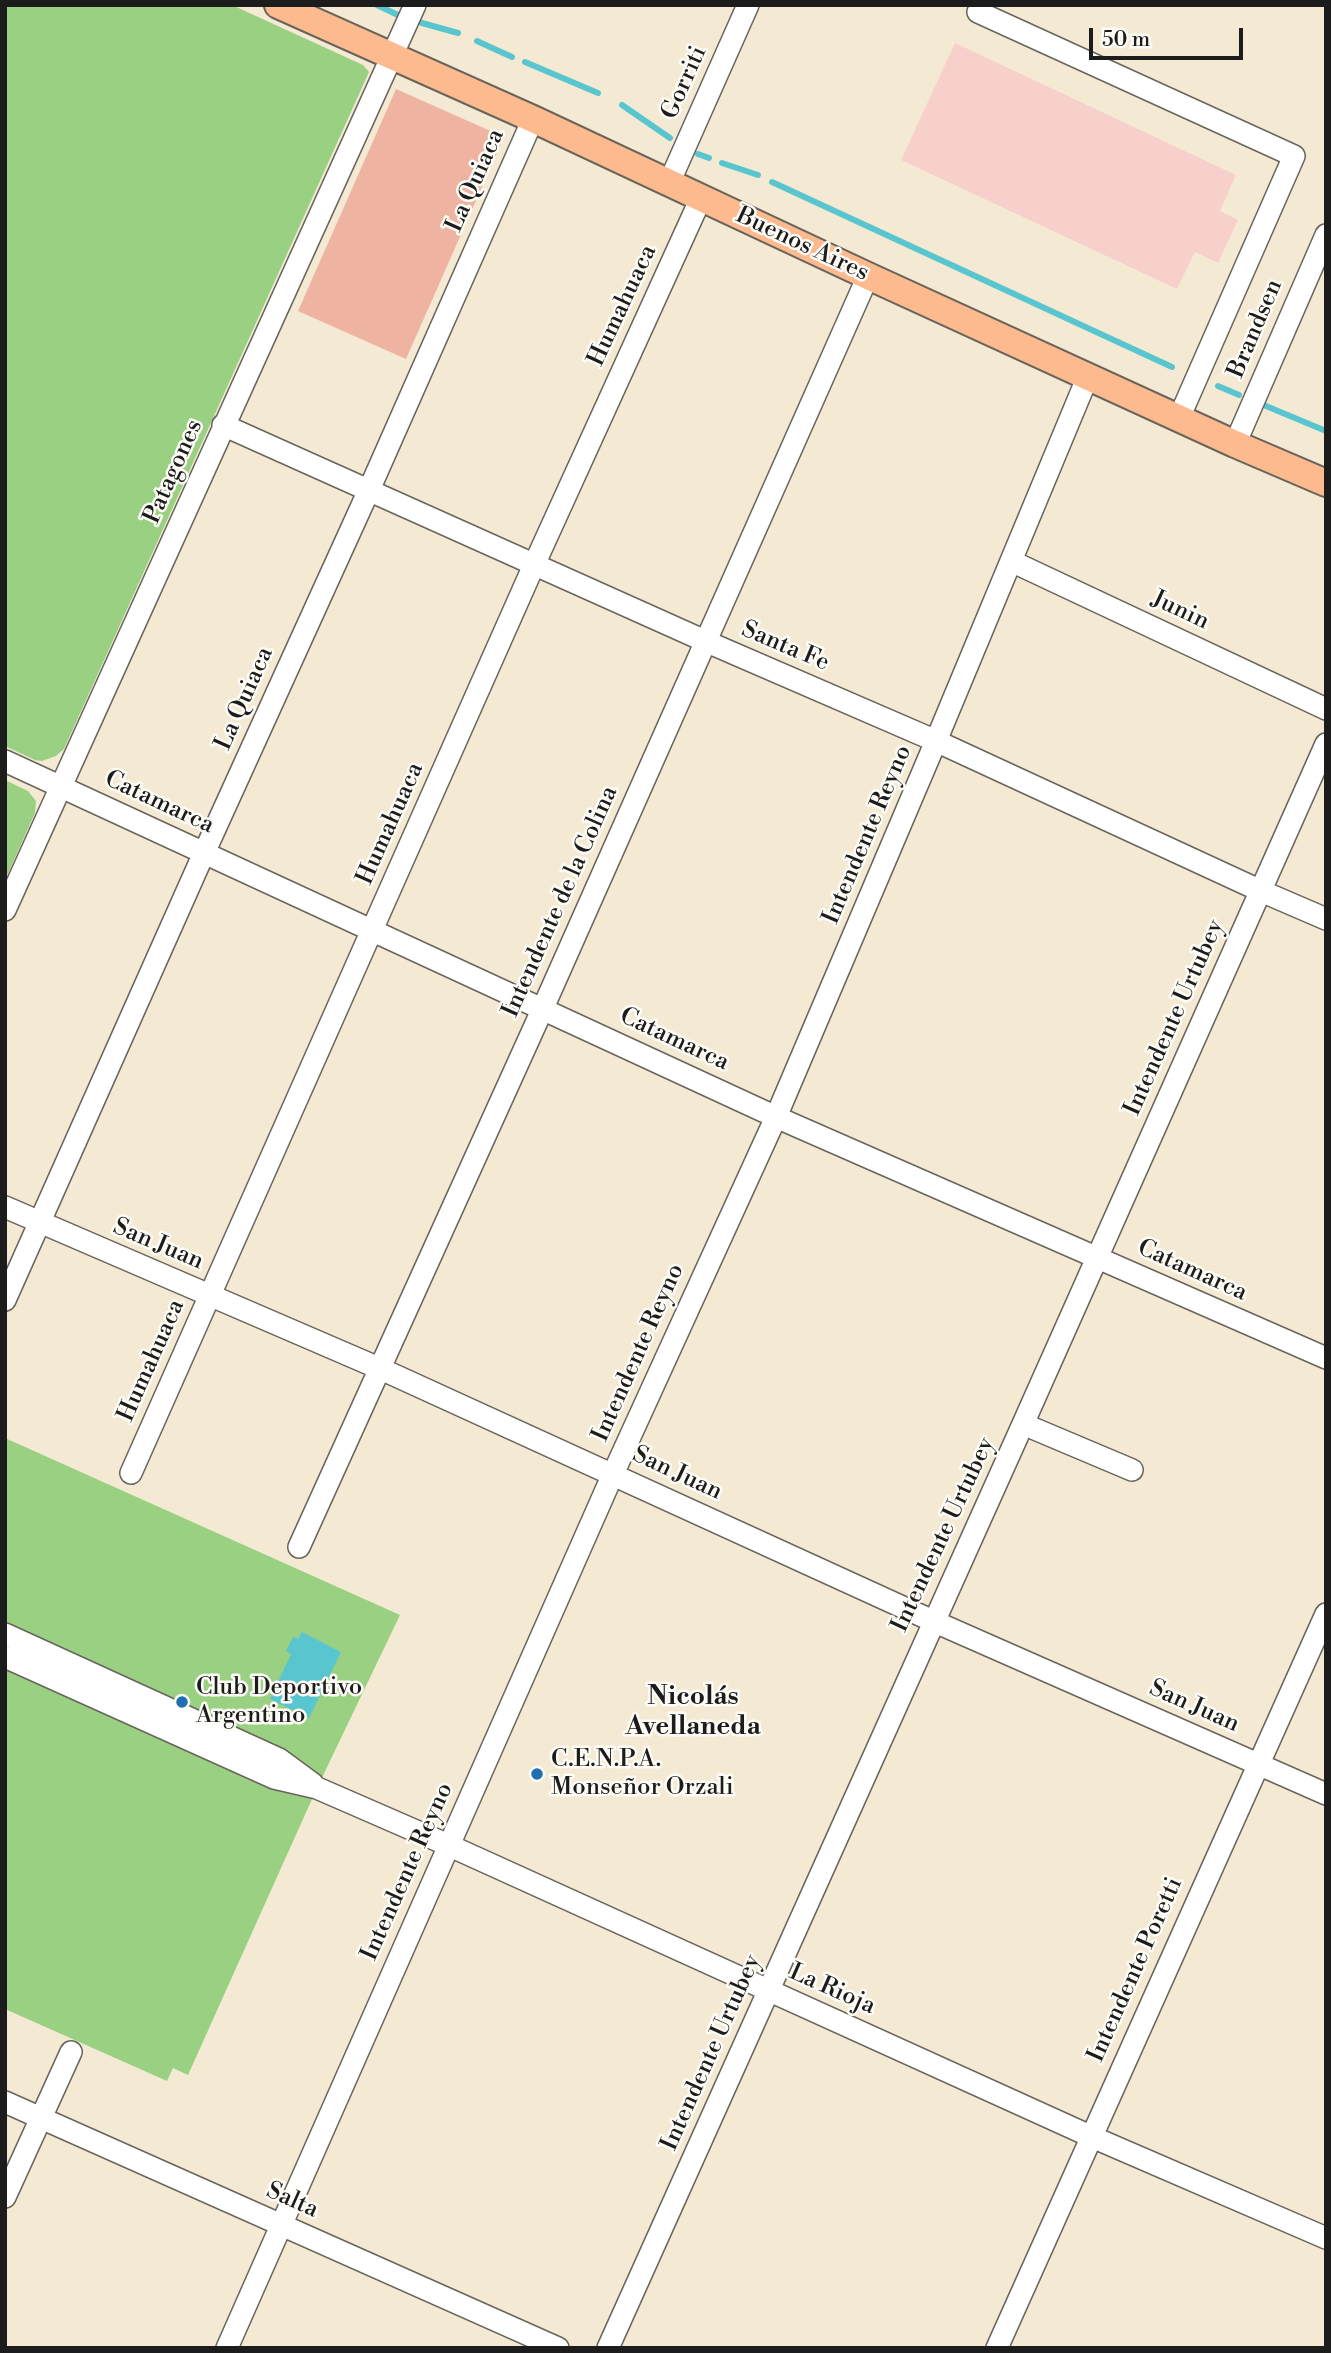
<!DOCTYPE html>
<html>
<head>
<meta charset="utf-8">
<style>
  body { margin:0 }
  #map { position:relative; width:1331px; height:2353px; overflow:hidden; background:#f4ead4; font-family:"Libre Bodoni",serif }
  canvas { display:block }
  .frame { position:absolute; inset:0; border:7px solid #1c1c1c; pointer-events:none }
  .scale { position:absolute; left:1089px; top:28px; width:154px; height:32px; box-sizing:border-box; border:4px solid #1c1c1c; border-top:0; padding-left:9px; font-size:21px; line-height:24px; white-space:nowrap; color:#1c1c1c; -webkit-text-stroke:5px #fdfcf7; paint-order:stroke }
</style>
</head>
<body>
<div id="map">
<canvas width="1331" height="2353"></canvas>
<div class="frame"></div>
<div class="scale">50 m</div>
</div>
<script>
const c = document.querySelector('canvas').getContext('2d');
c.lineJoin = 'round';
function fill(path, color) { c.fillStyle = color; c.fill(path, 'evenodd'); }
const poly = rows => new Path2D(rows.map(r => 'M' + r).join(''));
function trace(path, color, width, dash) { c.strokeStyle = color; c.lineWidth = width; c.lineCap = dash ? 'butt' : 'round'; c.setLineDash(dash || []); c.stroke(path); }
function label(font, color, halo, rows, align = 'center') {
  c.font = font + ' "Libre Bodoni",serif'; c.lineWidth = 5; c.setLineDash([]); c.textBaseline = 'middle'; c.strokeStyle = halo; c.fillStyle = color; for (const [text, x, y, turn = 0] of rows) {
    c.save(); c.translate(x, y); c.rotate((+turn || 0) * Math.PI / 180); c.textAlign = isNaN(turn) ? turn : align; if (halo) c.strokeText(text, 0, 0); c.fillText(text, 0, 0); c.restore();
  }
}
const built = poly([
  [955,43,1236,175,1220,211,1238,220,1218,263,1195,252,1177,289,901,160]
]);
const green = poly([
  [5,5,232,5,363,65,369,72,64,749,56,756,42,761,35,760,5,746],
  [5,780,28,791,36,801,35,813,5,880],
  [5,1438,400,1615,317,1788,188,2075,173,2068,167,2081,5,2009]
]);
const water = poly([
  [302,1632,341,1652,309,1718,270,1699,291,1654,286,1651,293,1637,298,1639]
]);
const stream = poly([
  [377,5,402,17],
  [422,23,458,33],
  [477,41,512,57],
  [525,62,598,93],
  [622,105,670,138],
  [698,154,709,158],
  [722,163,758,175],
  [772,182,1172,367],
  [1218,386,1239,395],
  [1266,406,1326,431]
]);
const building = poly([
  [396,89,504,137,406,359,298,311]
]);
const minor = poly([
  [978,12,1294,156,1179,418],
  [669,183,748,5],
  [223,425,705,641,936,741,1261,891,1326,919],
  [1235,444,1326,235],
  [1011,561,1326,709],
  [5,761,776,1117,1326,1358],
  [5,910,415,5],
  [5,1207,381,1369,933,1621,1326,1794],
  [5,1300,204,853,369,490,533,119],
  [1023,1424,1132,1470],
  [131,1473,534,565,701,198],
  [299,1547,543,1008,868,276],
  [5,1634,279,1759,313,1784],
  [5,1657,274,1778,317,1788,448,1845,1090,2136,1326,2238],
  [5,2102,558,2348],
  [5,2197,71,2052],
  [227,2348,613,1474,776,1117,936,741,1088,376],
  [608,2348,1023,1424,1326,744],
  [997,2348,1326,1614]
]);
const major = poly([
  [278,5,533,119,868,276,1235,444,1326,483]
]);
const markers = [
  [182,1702,7,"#1f6fb2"],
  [537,1774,7,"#1f6fb2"]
];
const streetNames = [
  ["Gorriti",685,83,-66],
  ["La Quiaca",476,181,-66],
  ["Buenos Aires",802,245,25],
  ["Humahuaca",623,306,-65],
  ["Brandsen",1256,329,-67],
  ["Patagones",174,472,-66],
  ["Junin",1180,611,25],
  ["Santa Fe",785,647,23],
  ["La Quiaca",245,699,-66],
  ["Catamarca",159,803,25],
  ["Humahuaca",391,824,-66],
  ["Intendente Reyno",868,835,-67],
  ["Intendente de la Colina",561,902,-66],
  ["Intendente Urtubey",1175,1018,-66],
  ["Catamarca",674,1040,25],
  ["San Juan",158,1245,23],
  ["Catamarca",1192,1271,24],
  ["Intendente Reyno",639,1353,-66],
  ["Humahuaca",152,1361,-66],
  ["San Juan",677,1474,25],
  ["Intendente Urtubey",944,1535,-65],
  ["San Juan",1194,1707,24],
  ["Intendente Reyno",408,1872,-66],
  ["Intendente Poretti",1136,1970,-66],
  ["La Rioja",832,1990,24],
  ["Intendente Urtubey",712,2053,-66],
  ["Salta",292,2201,24]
];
const poiNames = [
  ["Club Deportivo",196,1688],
  ["Argentino",196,1716],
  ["C.E.N.P.A.",551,1760],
  ["Monseñor Orzali",551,1788]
];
const neighbourhoodNames = [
  ["Nicolás",693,1698],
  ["Avellaneda",693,1728]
];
fill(built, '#f7d0cb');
fill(green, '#9ad082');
fill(water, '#59c6cf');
trace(stream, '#59c6cf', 6);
fill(building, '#efb3a2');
trace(minor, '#68645c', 24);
trace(major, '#68645c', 30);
trace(minor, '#fff', 21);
trace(major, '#fcba8e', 26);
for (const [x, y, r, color] of markers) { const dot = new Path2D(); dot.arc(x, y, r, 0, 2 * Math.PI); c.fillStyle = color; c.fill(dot); trace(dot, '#fdfcf7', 2.5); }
label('24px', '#1c1c1c', '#fdfcf7', streetNames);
label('24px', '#1c1c1c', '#fdfcf7', poiNames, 'left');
label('bold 26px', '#1c1c1c', '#fdfcf7', neighbourhoodNames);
</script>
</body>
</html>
